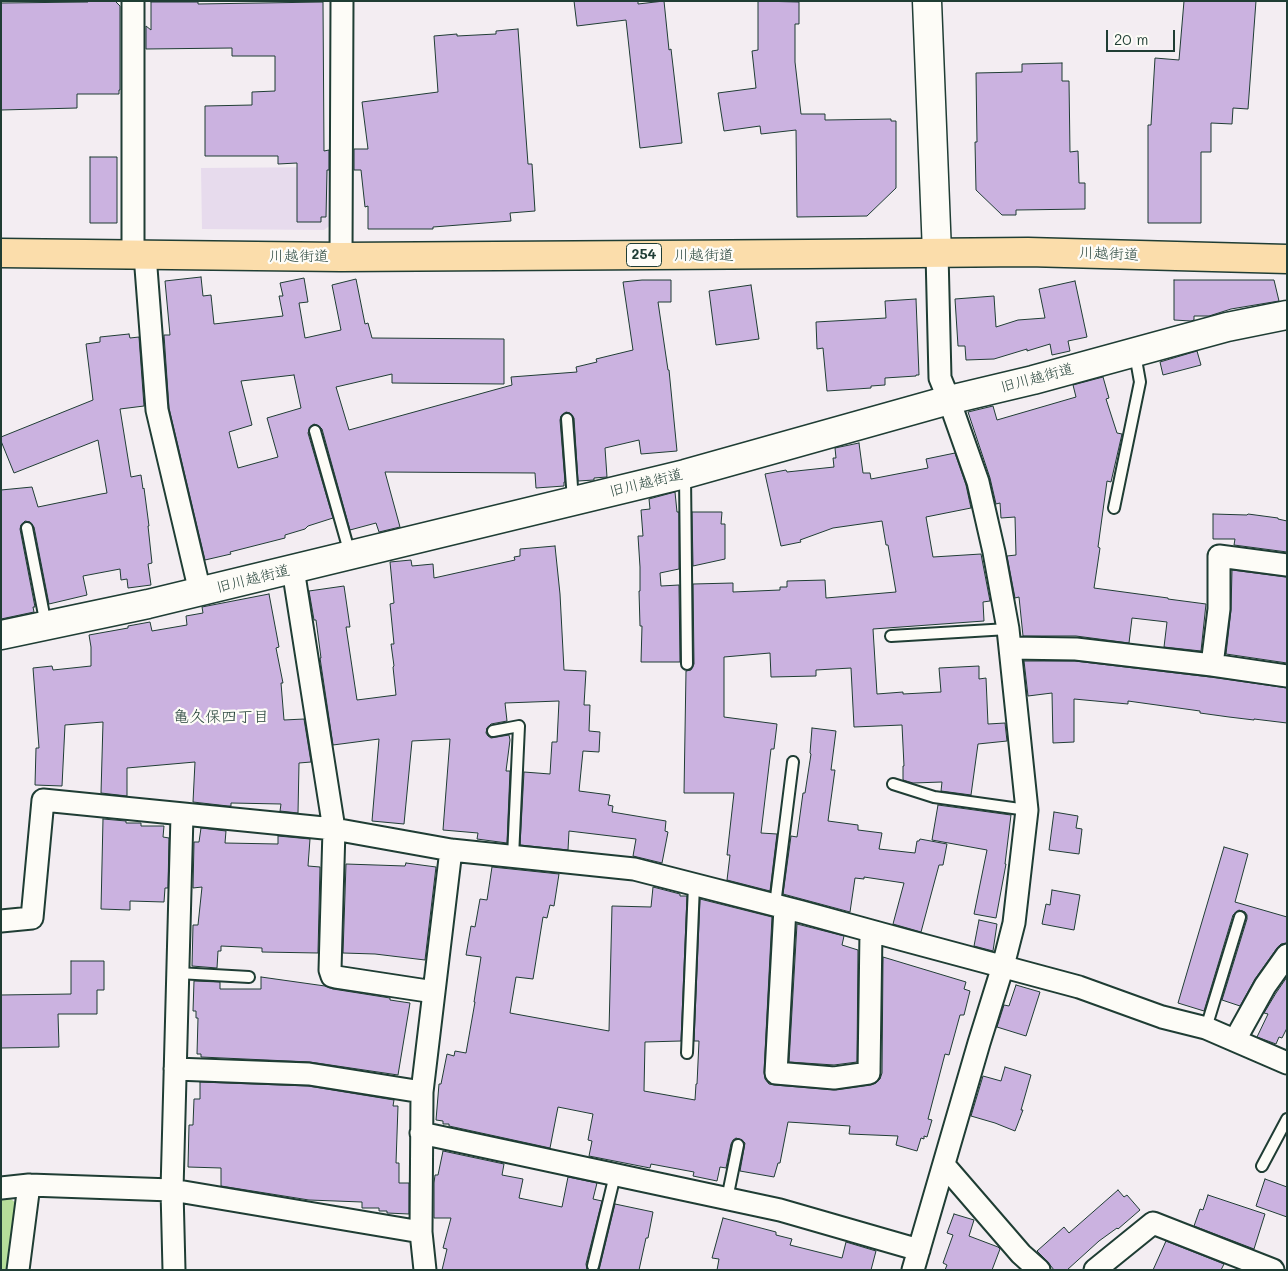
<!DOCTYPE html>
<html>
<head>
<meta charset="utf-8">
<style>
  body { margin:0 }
  #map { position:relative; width:1288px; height:1271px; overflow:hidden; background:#f3edf2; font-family:Mali,sans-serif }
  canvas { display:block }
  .frame { position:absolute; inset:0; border:2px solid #1f3d34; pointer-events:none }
  .scale { position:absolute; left:1106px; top:30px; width:69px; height:22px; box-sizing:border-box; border:2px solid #1f3d34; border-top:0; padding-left:6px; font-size:15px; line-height:18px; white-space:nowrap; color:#1f3d34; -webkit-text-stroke:4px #fdfcf7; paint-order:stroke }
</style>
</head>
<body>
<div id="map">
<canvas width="1288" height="1271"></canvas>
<div class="frame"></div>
<div class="scale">20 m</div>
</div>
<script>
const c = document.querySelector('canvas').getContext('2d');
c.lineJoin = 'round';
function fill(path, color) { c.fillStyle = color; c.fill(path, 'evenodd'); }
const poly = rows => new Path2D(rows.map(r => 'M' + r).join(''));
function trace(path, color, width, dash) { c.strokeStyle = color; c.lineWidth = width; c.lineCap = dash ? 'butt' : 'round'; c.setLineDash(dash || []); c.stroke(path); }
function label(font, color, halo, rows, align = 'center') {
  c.font = font + ' Mali,"Klee One",sans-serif'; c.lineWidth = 4.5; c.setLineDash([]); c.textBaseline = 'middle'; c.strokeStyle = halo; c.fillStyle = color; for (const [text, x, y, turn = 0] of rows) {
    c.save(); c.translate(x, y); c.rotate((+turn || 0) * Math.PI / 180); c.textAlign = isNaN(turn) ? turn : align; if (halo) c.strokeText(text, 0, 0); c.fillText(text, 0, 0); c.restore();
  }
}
const built = poly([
  [332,167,332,224,324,230,202,229,201,168]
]);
const green = poly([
  [7,1196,16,1203,7,1270,1,1270,1,1197]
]);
const building = poly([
  [88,1,115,1,120,6,120,90,119,90,119,94,77,94,77,108,1,110,1,3,88,2,88,1],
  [574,1,638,1,638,4,664,1,669,50,671,49,682,143,640,148,626,20,577,26,574,1],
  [758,1,799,2,799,24,795,24,795,62,801,114,825,114,825,120,891,119,891,121,896,121,896,188,867,216,797,217,796,130,761,134,760,126,724,131,718,93,756,88,752,51,758,50,758,1],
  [1184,1,1256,1,1248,109,1233,108,1232,124,1211,123,1211,152,1201,152,1201,223,1148,223,1148,125,1151,125,1155,58,1179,60,1184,1],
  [151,2,198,2,198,4,323,2,324,151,329,150,329,170,327,170,326,217,321,217,321,222,297,222,297,163,278,164,278,156,205,156,205,106,252,105,252,92,275,91,275,56,232,56,232,48,146,49,146,26,151,30,151,2],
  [518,29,528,164,532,164,535,211,510,213,511,221,433,227,433,229,368,229,368,206,365,207,361,170,354,170,354,149,368,149,362,102,438,92,434,36,457,34,457,36,496,34,496,31,518,29],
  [1062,63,1062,81,1069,81,1070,152,1078,151,1079,183,1085,183,1085,209,1016,210,1016,215,1002,215,976,190,975,142,977,142,976,73,1022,72,1022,64,1062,63],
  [90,157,117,157,117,223,90,223,90,157],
  [201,277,203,296,211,295,214,324,283,316,279,296,283,296,280,283,304,278,308,302,299,303,305,338,341,330,332,285,356,279,365,324,368,323,372,338,504,339,504,384,392,383,392,374,336,387,349,430,512,385,511,377,577,372,576,367,597,362,596,359,633,350,623,282,642,280,671,280,671,302,658,302,668,370,669,370,677,451,641,454,639,440,605,448,607,477,594,478,594,480,578,481,574,418,570,413,566,412,561,416,560,420,565,482,564,482,564,486,536,488,535,473,385,472,400,527,379,532,376,523,350,530,322,429,319,426,314,424,310,427,308,433,333,518,308,526,305,529,285,535,285,538,230,552,231,554,205,560,169,408,164,335,170,335,165,281,201,277],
  [294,375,301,408,267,418,278,457,238,468,229,432,252,425,241,381,294,375],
  [1174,280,1274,280,1279,301,1231,309,1209,316,1194,316,1194,320,1191,321,1174,320,1174,280],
  [1075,281,1087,337,1068,341,1070,351,1052,355,1050,344,1027,351,1027,349,994,359,966,360,965,346,958,346,955,299,994,296,996,327,1018,320,1045,318,1039,289,1075,281],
  [751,285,759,339,716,345,709,291,751,285],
  [916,299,919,375,916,375,916,376,885,378,885,385,871,386,871,388,827,391,823,348,817,349,816,322,886,318,885,301,916,299],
  [129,334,130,338,139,337,144,406,120,409,131,477,141,475,143,489,144,488,149,526,148,526,152,563,148,564,151,585,128,588,127,579,121,580,120,569,83,576,87,595,49,604,34,527,30,522,25,521,21,525,20,529,35,607,33,607,34,612,1,619,1,490,32,487,38,507,101,494,107,493,98,440,14,473,1,441,1,437,93,400,86,344,100,342,100,337,129,334],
  [1197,351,1201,365,1163,375,1160,362,1197,351],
  [1103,377,1109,398,1106,399,1117,433,1122,434,1111,482,1107,481,1098,547,1100,548,1094,588,1168,598,1168,599,1206,604,1201,651,1164,647,1167,622,1132,618,1129,643,1076,636,1023,636,1019,597,1015,598,1007,556,1016,555,1015,517,1001,518,1000,503,996,504,990,478,968,412,993,406,997,420,1076,397,1073,385,1103,377],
  [859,443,863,473,870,473,871,479,928,468,926,459,955,453,966,485,971,508,926,517,933,557,981,554,990,601,983,602,984,621,873,629,877,694,903,692,903,694,941,692,939,668,979,666,979,679,986,678,988,724,1005,723,1007,741,978,744,971,795,941,791,942,782,913,783,903,780,903,766,904,766,902,725,854,727,851,668,816,670,816,676,771,677,770,653,724,657,724,717,777,724,774,749,771,749,761,833,777,834,770,891,727,880,730,855,727,855,734,793,684,793,686,671,691,670,694,664,693,584,733,583,733,592,780,590,780,587,787,587,787,581,825,580,826,598,896,592,888,545,886,545,882,521,833,528,800,540,801,542,781,546,765,474,786,470,787,472,834,467,833,458,836,458,835,448,859,443],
  [675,492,677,512,679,512,679,569,660,573,661,586,679,585,680,662,641,662,642,626,640,626,639,591,640,591,640,567,638,536,643,536,641,510,650,509,649,499,675,492],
  [692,512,722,512,721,524,725,524,725,559,693,566,692,512],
  [1213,514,1247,515,1248,514,1278,518,1278,519,1287,521,1287,552,1234,545,1235,539,1213,539,1213,514],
  [555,546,560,594,564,670,586,671,584,705,590,705,589,731,600,732,599,752,583,751,579,791,610,795,608,805,613,806,612,812,666,821,665,831,668,832,662,863,633,856,636,839,569,831,568,850,520,845,524,772,550,774,552,742,557,742,559,701,505,703,507,721,491,724,487,728,486,733,488,736,491,738,509,735,510,740,506,771,510,771,507,843,477,839,478,833,443,830,450,739,412,741,404,824,372,821,379,739,333,745,320,658,321,658,316,620,314,620,309,591,344,586,350,627,346,627,357,700,396,695,393,667,394,666,391,644,394,644,390,604,394,603,390,562,411,560,412,566,433,564,434,578,515,560,514,557,520,556,520,549,555,546],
  [1232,570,1287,577,1287,663,1226,654,1231,610,1232,570],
  [269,594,279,647,276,648,283,683,281,683,284,720,304,719,311,762,299,763,298,813,280,811,281,804,231,803,231,806,228,806,193,802,195,762,127,768,127,796,101,793,103,722,65,725,62,786,35,785,36,748,39,748,33,668,52,666,53,670,91,666,91,647,89,635,128,628,128,626,150,622,152,631,187,625,186,616,203,613,202,607,269,594],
  [1024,661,1075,661,1210,677,1287,688,1287,723,1254,719,1254,720,1229,717,1200,713,1200,711,1128,701,1128,704,1074,699,1074,742,1053,743,1052,693,1028,696,1024,661],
  [812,728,836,731,831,770,835,770,828,821,858,825,858,830,882,833,879,849,915,853,917,841,919,841,920,839,947,844,943,865,939,865,921,932,893,924,904,883,864,877,864,879,855,878,850,912,783,894,791,836,797,837,803,793,805,793,811,754,810,753,812,728],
  [938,805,1011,815,1005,864,1006,864,996,918,974,914,987,850,932,840,938,805],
  [1054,812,1078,816,1076,828,1082,829,1079,854,1049,850,1054,812],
  [103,819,126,821,126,823,141,823,141,826,164,826,163,837,169,838,168,888,165,888,164,902,130,901,130,910,101,909,103,819],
  [201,828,226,831,225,843,278,844,278,836,310,839,308,866,320,867,318,953,262,952,262,948,221,946,221,951,218,951,217,968,192,966,193,925,198,925,202,887,193,888,194,842,199,842,201,828],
  [1224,847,1248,854,1235,902,1287,917,1287,943,1281,944,1277,948,1255,979,1240,1006,1222,1000,1247,919,1247,915,1245,912,1239,910,1236,912,1233,915,1204,1011,1178,1003,1224,847],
  [406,863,436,867,425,960,375,954,343,953,346,864,405,866,406,863],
  [492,867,559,874,554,906,550,905,547,918,543,917,533,979,516,977,510,1013,609,1031,612,906,651,907,653,887,680,894,680,896,687,896,681,1041,645,1042,644,1091,695,1100,696,1084,697,1084,699,1041,694,1041,700,899,772,917,764,1072,765,1079,769,1084,774,1085,836,1090,871,1085,876,1083,880,1079,882,1073,883,957,966,982,964,989,970,991,964,1015,960,1015,949,1055,945,1054,928,1119,932,1120,927,1137,924,1136,924,1139,921,1138,917,1151,896,1145,898,1136,849,1134,850,1126,788,1122,780,1163,778,1163,774,1177,740,1171,745,1143,742,1140,736,1138,733,1140,731,1144,726,1168,720,1167,717,1181,693,1176,694,1172,651,1164,650,1168,589,1156,592,1141,588,1140,593,1114,558,1107,550,1148,449,1126,449,1124,443,1124,443,1121,436,1120,439,1084,441,1084,447,1054,454,1056,455,1051,466,1053,475,1002,474,1002,481,957,466,955,471,926,475,927,480,899,487,900,492,867],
  [1052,890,1080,895,1074,930,1042,924,1046,904,1050,905,1052,890],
  [979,920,997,924,993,951,974,946,979,920],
  [797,924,844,936,842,945,858,950,857,1062,834,1065,789,1062,797,924],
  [71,961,104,961,104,990,97,990,97,1014,58,1014,59,1047,1,1048,1,995,71,994,71,961],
  [261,977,325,986,333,989,390,998,390,1000,410,1003,398,1075,310,1062,201,1057,201,1054,197,1054,198,1018,196,1018,196,1011,193,1011,194,981,220,982,220,989,261,989,261,977],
  [1287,977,1287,1028,1282,1038,1279,1037,1276,1044,1257,1037,1268,1014,1264,1013,1276,993,1287,977],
  [1016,985,1040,992,1026,1036,997,1027,1004,1005,1009,1006,1016,985],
  [1005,1067,1031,1075,1021,1110,1023,1110,1015,1131,995,1123,971,1116,983,1076,1001,1081,1005,1067],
  [200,1082,308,1086,394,1100,393,1106,398,1106,396,1163,399,1163,399,1183,409,1183,409,1214,387,1213,387,1211,379,1211,379,1208,362,1208,362,1202,309,1200,221,1186,221,1168,188,1167,189,1125,193,1125,194,1099,200,1099,200,1082],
  [443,1151,504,1164,502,1175,523,1179,519,1198,562,1207,568,1177,597,1183,593,1199,602,1201,586,1264,587,1270,442,1270,447,1249,443,1248,451,1218,434,1218,434,1183,435,1175,438,1175,443,1151],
  [1265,1179,1287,1187,1287,1217,1256,1206,1265,1179],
  [1118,1190,1124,1197,1127,1195,1140,1210,1118,1229,1117,1228,1099,1241,1067,1270,1054,1270,1047,1261,1037,1251,1064,1227,1069,1233,1118,1190],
  [1208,1195,1265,1214,1254,1249,1194,1226,1200,1209,1203,1210,1208,1195],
  [615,1204,653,1212,648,1238,646,1238,639,1270,599,1270,615,1204],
  [954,1214,974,1220,969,1236,998,1247,1000,1249,992,1270,945,1270,947,1265,943,1263,953,1235,947,1233,954,1214],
  [723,1218,776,1232,776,1235,792,1239,790,1245,842,1258,846,1242,876,1251,871,1270,717,1270,719,1259,712,1258,723,1218],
  [1166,1241,1224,1264,1221,1270,1153,1270,1166,1241]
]);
const lane = poly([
  [567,419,573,500],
  [315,431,350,554],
  [685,475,687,664],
  [1114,508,1140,382,1135,354],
  [27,528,46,625],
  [891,636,1008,629],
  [493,731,519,726,513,857],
  [893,784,934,797,1027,810],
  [775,905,793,762],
  [178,973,249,977],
  [1206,1028,1240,917],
  [687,1053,694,885],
  [1262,1166,1287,1119],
  [727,1199,738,1145],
  [593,1266,615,1175]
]);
const street = poly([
  [133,255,133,1],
  [145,255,157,410,200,592],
  [341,257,342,1],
  [293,569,334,829,330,970,332,976,336,977,434,992],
  [1010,648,1076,649,1212,665,1287,676],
  [1212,665,1219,609,1219,556,1287,565],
  [785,908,776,1073,834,1078,869,1073,871,931],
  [1,921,32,918,43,800,334,829,451,850,634,869,802,912,904,940,1079,987,1162,1017,1206,1028,1287,1063],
  [1235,1040,1265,986,1287,955],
  [175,1069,309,1074,422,1092],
  [421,1133,780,1210,919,1250],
  [944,1165,1021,1254,1039,1270],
  [1,1188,29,1185,172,1190,421,1232],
  [18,1270,29,1185],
  [174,1270,172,1190,182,815],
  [425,1270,421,1232,422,1092,451,850],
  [913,1270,979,1043,1003,966,1014,923,1027,810,1008,629,994,552,978,482,949,400,940,378,937,253],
  [1095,1270,1153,1223,1273,1270]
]);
const secondary = poly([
  [927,1,937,253],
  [1,635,148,604,685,474,949,400,1033,380,1227,327,1287,315]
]);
const highway = poly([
  [1,253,341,257,808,254,1028,252,1287,259]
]);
const shields = [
  [644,255,35]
];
const shieldNames = [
  ["254",644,255]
];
const streetNames = [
  ["川越街道",1109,254,2],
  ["川越街道",704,255],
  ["川越街道",299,256],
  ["旧川越街道",1037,378,-15],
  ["旧川越街道",646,483,-14],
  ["旧川越街道",253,579,-14]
];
const neighbourhoodNames = [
  ["亀久保四丁目",221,717]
];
fill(built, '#e7dbed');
fill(green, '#b6de9a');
fill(building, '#cbb2e0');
trace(building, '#1f3d34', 1);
trace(lane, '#1f3d34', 14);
trace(street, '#1f3d34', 25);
trace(secondary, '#1f3d34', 31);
trace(highway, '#1f3d34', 31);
trace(lane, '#fdfcf7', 10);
trace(street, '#fdfcf7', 21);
trace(secondary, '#fdfcf7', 28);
trace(highway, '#fbddab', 28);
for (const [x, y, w] of shields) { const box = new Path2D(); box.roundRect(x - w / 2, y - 11.5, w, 23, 4); c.fillStyle = '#fdfcf7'; c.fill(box); trace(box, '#1f3d34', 1); }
label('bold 14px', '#1f3d34', null, shieldNames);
label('15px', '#1f3d34', '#fdfcf7', streetNames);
label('16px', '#1f3d34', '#fdfcf7', neighbourhoodNames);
</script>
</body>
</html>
